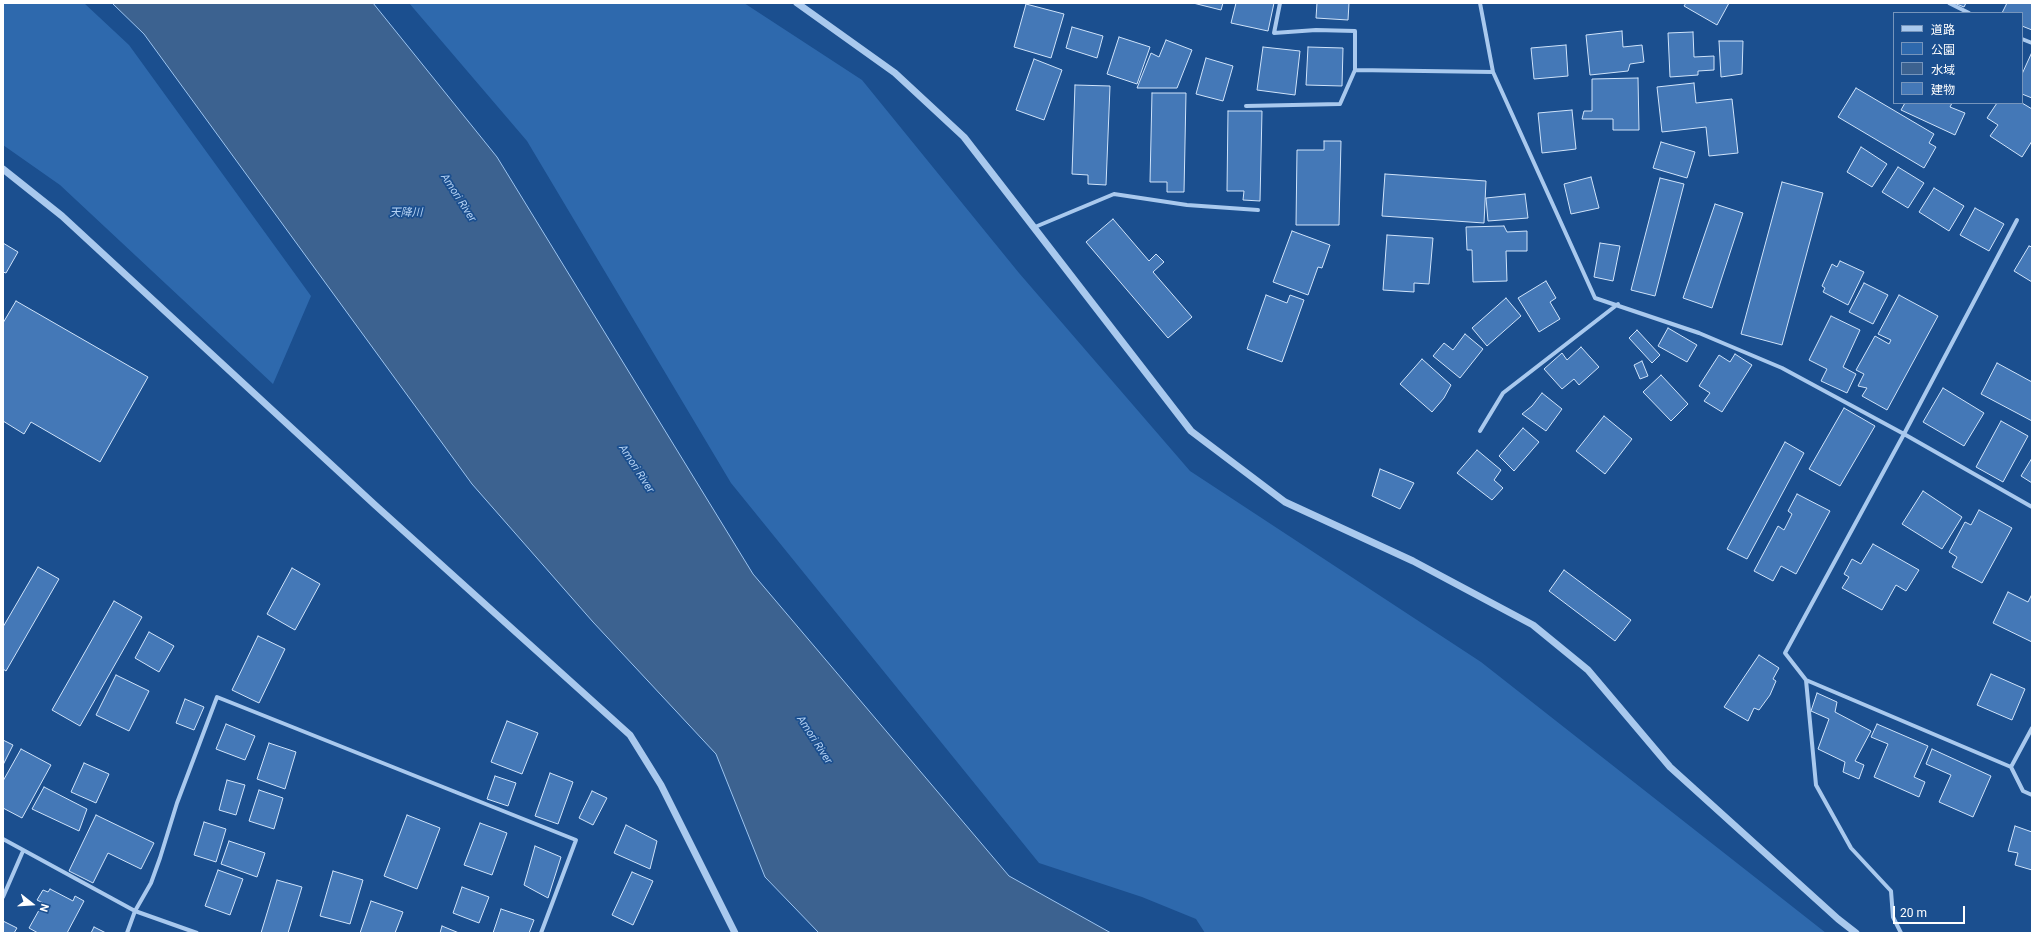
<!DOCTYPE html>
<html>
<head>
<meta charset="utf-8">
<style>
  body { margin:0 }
  #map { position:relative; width:2035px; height:936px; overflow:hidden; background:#1b4f8f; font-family:Roboto,"Noto Sans JP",sans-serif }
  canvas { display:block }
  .frame { position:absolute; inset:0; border:4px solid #fff; pointer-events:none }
  .legend { position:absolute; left:1893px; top:12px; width:130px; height:92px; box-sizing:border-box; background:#1b4f8f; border:1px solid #7695bc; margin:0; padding:5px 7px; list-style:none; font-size:12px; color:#fff }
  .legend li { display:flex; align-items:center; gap:8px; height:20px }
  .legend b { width:20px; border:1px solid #7695bc }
  .north { position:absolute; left:12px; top:884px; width:40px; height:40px; -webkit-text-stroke:3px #1b4f8f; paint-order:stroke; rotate:107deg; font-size:11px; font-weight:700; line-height:16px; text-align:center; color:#fff }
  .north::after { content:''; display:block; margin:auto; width:14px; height:18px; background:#fff; clip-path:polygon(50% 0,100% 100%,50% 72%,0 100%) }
  .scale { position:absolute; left:1893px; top:906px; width:72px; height:18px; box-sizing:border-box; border:2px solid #fff; border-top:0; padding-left:5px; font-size:12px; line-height:14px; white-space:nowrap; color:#fff; -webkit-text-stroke:3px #1b4f8f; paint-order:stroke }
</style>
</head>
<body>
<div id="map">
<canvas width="2035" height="936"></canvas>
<div class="frame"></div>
<ul class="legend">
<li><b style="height:5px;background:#a9c9ee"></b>道路</li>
<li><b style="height:11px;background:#2e69ad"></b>公園</li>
<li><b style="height:11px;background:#3c6290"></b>水域</li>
<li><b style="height:11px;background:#4478b7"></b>建物</li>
</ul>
<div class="north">N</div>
<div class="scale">20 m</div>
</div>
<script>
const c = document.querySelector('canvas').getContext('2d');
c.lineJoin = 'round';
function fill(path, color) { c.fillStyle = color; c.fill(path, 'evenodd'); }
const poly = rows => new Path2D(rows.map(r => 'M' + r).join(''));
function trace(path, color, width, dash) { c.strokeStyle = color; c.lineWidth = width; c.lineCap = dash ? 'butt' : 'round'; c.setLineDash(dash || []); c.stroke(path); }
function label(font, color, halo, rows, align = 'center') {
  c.font = font + ' Roboto,"Noto Sans JP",sans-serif'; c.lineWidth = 3.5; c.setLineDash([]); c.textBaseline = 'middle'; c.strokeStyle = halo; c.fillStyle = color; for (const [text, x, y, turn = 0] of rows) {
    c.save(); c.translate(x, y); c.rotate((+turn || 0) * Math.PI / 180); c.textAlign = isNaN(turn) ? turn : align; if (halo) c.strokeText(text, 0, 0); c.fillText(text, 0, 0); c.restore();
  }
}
const green = poly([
  [3,3,84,3,129,45,311,296,273,384,60,185,3,145],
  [409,3,744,3,862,80,1019,273,1190,471,1481,662,1826,933,1205,933,1196,919,1142,897,1039,863,731,483,527,141]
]);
const water = poly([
  [112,3,373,3,497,157,753,574,1009,876,1111,933,819,933,765,877,716,754,593,622,472,484,144,34,112,3]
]);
const building = poly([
  [1193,3,1223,3,1221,10,1193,3],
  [1236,3,1274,3,1268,31,1231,23,1236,3],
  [1317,3,1349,3,1348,20,1316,18,1317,3],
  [1686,3,1729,3,1717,25,1684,6,1686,3],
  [1954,3,1966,3,1964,7,1954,3],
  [2007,3,2032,3,2032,30,2022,26,2022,13,2002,13,2007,3],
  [1026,4,1064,14,1051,58,1014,47,1026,4],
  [1072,27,1103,36,1097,58,1066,48,1072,27],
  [1622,31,1623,47,1642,45,1644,62,1630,64,1628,71,1590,75,1586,35,1622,31],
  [1693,32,1694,57,1714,56,1714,70,1698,71,1698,75,1670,77,1668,33,1693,32],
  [1119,37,1150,47,1137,84,1107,74,1119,37],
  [1166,40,1192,50,1177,88,1137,88,1151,53,1159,57,1166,40],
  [1719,41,1743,41,1742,74,1721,77,1719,41],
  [1566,45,1568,76,1534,79,1531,48,1566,45],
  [1263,47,1300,51,1295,95,1257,90,1263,47],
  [1308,47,1343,48,1342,86,1306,85,1308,47],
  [2032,52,2032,98,2022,94,2022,74,2032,52],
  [1206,58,1233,66,1223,101,1196,94,1206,58],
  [1034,59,1062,70,1044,120,1016,110,1034,59],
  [1638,78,1639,130,1613,130,1613,119,1582,119,1584,111,1592,111,1592,79,1638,78],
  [1694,83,1696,103,1732,99,1738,153,1709,156,1706,127,1662,132,1657,87,1694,83],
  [1075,85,1110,86,1106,185,1088,184,1088,175,1072,174,1075,85],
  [1856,88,1934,134,1929,143,1936,147,1924,168,1838,117,1856,88],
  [1152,93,1186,93,1184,192,1167,192,1167,182,1150,182,1152,93],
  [1905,103,1952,103,1950,107,1965,113,1955,135,1901,110,1905,103],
  [1997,103,2022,103,2032,109,2032,141,2022,157,1990,136,1998,125,1987,118,1997,103],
  [1572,110,1576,149,1542,153,1538,113,1572,110],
  [1228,111,1262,111,1260,201,1243,200,1244,191,1227,191,1228,111],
  [1324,141,1341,141,1339,225,1296,225,1297,150,1324,150,1324,141],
  [1661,142,1695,152,1687,178,1653,168,1661,142],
  [1861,147,1887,164,1872,187,1847,172,1861,147],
  [1898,167,1924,183,1908,208,1882,192,1898,167],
  [1385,174,1486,181,1484,223,1382,216,1385,174],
  [1591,177,1599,208,1571,214,1564,184,1591,177],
  [1660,178,1684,184,1655,296,1631,290,1660,178],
  [1782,182,1823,193,1782,345,1741,334,1782,182],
  [1934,188,1964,206,1949,231,1919,212,1934,188],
  [1525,194,1528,218,1488,221,1486,198,1525,194],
  [1715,204,1743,213,1712,308,1683,298,1715,204],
  [1975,208,2004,224,1989,251,1960,235,1975,208],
  [1113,219,1149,261,1156,254,1164,262,1153,272,1192,317,1168,338,1086,242,1113,219],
  [1504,226,1507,232,1527,231,1527,251,1506,251,1507,281,1473,282,1472,250,1467,250,1466,227,1504,226],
  [1292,231,1330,245,1322,268,1318,267,1308,295,1273,282,1292,231],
  [1387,235,1433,238,1429,284,1414,283,1414,292,1383,290,1387,235],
  [3,243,18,252,6,273,3,272,3,243],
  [1600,243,1620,246,1613,281,1594,277,1600,243],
  [2029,246,2032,247,2032,282,2014,271,2029,246],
  [1840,261,1864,272,1848,305,1823,292,1825,288,1822,286,1832,264,1837,267,1840,261],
  [1546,281,1556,298,1550,302,1560,319,1539,332,1518,298,1546,281],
  [1864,283,1888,295,1873,324,1849,312,1864,283],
  [1266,295,1287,303,1290,295,1304,300,1282,362,1247,349,1266,295],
  [1899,295,1938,316,1887,410,1862,396,1867,388,1858,386,1864,374,1856,370,1875,336,1889,344,1891,340,1878,334,1899,295],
  [1506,298,1521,316,1487,346,1472,328,1506,298],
  [16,301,148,377,100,462,31,422,24,434,3,421,3,323,16,301],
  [1831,316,1860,330,1843,367,1856,374,1847,393,1821,381,1827,369,1809,360,1831,316],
  [1668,328,1697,345,1687,362,1658,346,1668,328],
  [1637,330,1660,355,1652,363,1629,338,1637,330],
  [1465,334,1483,349,1460,378,1433,356,1444,343,1453,350,1465,334],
  [1581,347,1599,367,1579,385,1574,379,1562,389,1544,369,1562,353,1567,360,1581,347],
  [1735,354,1752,365,1722,412,1704,401,1710,393,1699,386,1719,355,1730,362,1735,354],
  [1422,359,1451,385,1444,398,1432,412,1400,384,1422,359],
  [1642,361,1648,376,1640,379,1634,365,1642,361],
  [1997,363,2032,382,2032,421,1981,394,1997,363],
  [1661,375,1688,404,1671,421,1643,392,1661,375],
  [1943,388,1984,413,1964,446,1923,422,1943,388],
  [1542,393,1562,409,1546,431,1522,414,1532,406,1542,393],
  [1844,408,1875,426,1840,486,1809,469,1844,408],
  [1604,416,1632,439,1605,474,1576,451,1604,416],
  [2001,421,2028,436,2003,482,1976,467,2001,421],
  [1523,428,1539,442,1514,471,1499,456,1523,428],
  [1785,442,1804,453,1747,559,1727,549,1785,442],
  [1477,450,1501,470,1494,480,1503,488,1492,500,1457,473,1477,450],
  [2032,458,2032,483,2021,476,2032,458],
  [1380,469,1414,483,1400,509,1372,496,1380,469],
  [1923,491,1962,517,1942,549,1902,524,1923,491],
  [1797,494,1830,511,1796,574,1781,566,1773,581,1754,571,1778,526,1784,530,1792,514,1788,511,1797,494],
  [1979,510,2012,528,1982,583,1952,567,1957,557,1949,552,1965,522,1971,525,1979,510],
  [1873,544,1919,570,1906,591,1896,585,1882,610,1842,588,1849,577,1844,574,1852,559,1861,564,1873,544],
  [38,567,59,579,6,671,3,669,3,627,38,567],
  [292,568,320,584,295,630,267,614,292,568],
  [1564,570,1631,620,1615,641,1549,591,1564,570],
  [2008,592,2028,602,2032,594,2032,642,1993,623,2008,592],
  [114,601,142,617,80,726,52,710,114,601],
  [149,632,174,646,159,672,135,658,149,632],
  [258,636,285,649,259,703,232,690,258,636],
  [1759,655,1779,668,1773,679,1776,681,1770,695,1759,710,1754,708,1748,721,1724,707,1759,655],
  [1991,674,2025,689,2012,720,1977,705,1991,674],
  [116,675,149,691,129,731,96,715,116,675],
  [1817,693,1837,702,1835,712,1871,731,1855,761,1864,765,1859,779,1843,772,1845,762,1818,749,1829,719,1811,711,1817,693],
  [185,699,204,707,194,730,176,723,185,699],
  [507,721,538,733,522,774,491,762,507,721],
  [226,724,255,736,245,760,216,749,226,724],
  [1877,724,1928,746,1914,777,1925,782,1919,797,1874,777,1888,744,1871,737,1877,724],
  [3,740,13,745,3,765,3,740],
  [269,743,296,752,285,789,257,779,269,743],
  [21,749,51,765,22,818,3,808,3,781,21,749],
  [1932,749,1991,776,1973,817,1939,802,1951,775,1926,764,1932,749],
  [84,763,109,774,96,803,71,792,84,763],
  [550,773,573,782,558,824,535,816,550,773],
  [495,776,516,783,508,806,487,799,495,776],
  [227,780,245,785,236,815,219,810,227,780],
  [44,787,87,809,79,831,32,809,44,787],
  [259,790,283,798,274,829,249,821,259,790],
  [592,791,607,798,593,825,579,818,592,791],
  [96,815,154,843,141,869,108,853,93,883,69,871,96,815],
  [407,815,440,828,417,889,384,876,407,815],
  [204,822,226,829,216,862,194,855,204,822],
  [480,823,507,833,492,875,464,865,480,823],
  [626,825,657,841,650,869,614,853,626,825],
  [2015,826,2032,832,2032,870,2015,865,2018,853,2008,851,2015,826],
  [229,841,265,853,257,877,221,864,229,841],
  [535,846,561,857,548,898,524,885,535,846],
  [218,870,243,879,230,915,205,906,218,870],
  [333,871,363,880,350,924,320,916,333,871],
  [632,872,653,881,633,925,612,915,632,872],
  [277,880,302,887,288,933,261,933,277,880],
  [462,887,489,897,479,923,453,913,462,887],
  [50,889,73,901,75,896,84,901,67,933,38,933,29,928,43,903,37,900,43,890,48,892,50,889],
  [371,901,403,912,395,933,360,933,371,901],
  [501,909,534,920,529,933,493,933,501,909],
  [3,921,17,928,14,933,3,933,3,921],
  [442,926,459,933,440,933,442,926],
  [94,927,106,933,91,933,94,927]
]);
const minor = poly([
  [1280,3,1274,33,1316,30,1355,31,1355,70,1493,72],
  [1480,3,1493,72,1595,298,1699,333,1782,368,1904,434,2032,507],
  [1949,3,1969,13],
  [2022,39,2032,43],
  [1246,106,1340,104,1355,70],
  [2017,220,1904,434,1785,653,1806,680,2011,767,2032,728],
  [1035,227,1114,194,1187,205,1258,210],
  [1480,431,1503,393,1618,304],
  [1806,680,1816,785,1851,848,1891,891,1893,917,1901,933],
  [2011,767,2023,791,2032,795],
  [3,839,135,911,197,933],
  [3,897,23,851],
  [127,933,135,911,151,883,160,858,177,803,217,697,576,840,541,933]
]);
const tertiary = poly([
  [797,3,895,73,964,137,1191,431,1285,502,1413,561,1533,625,1588,670,1670,767,1838,919,1856,933],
  [3,169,62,216,375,505,630,735,661,785,735,933]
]);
const waterNames = [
  ["Amori River",458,198,57],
  ["天降川",406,213],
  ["Amori River",636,469,57],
  ["Amori River",814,740,57]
];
fill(green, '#2e69ad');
fill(water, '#3c6290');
trace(water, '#9cc4f0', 1);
fill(building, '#4478b7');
trace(building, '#cfe3fa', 1);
trace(minor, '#a9c9ee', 4);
trace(tertiary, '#a9c9ee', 7);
label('italic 11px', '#b5d3f5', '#1b4f8f', waterNames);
</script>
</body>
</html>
